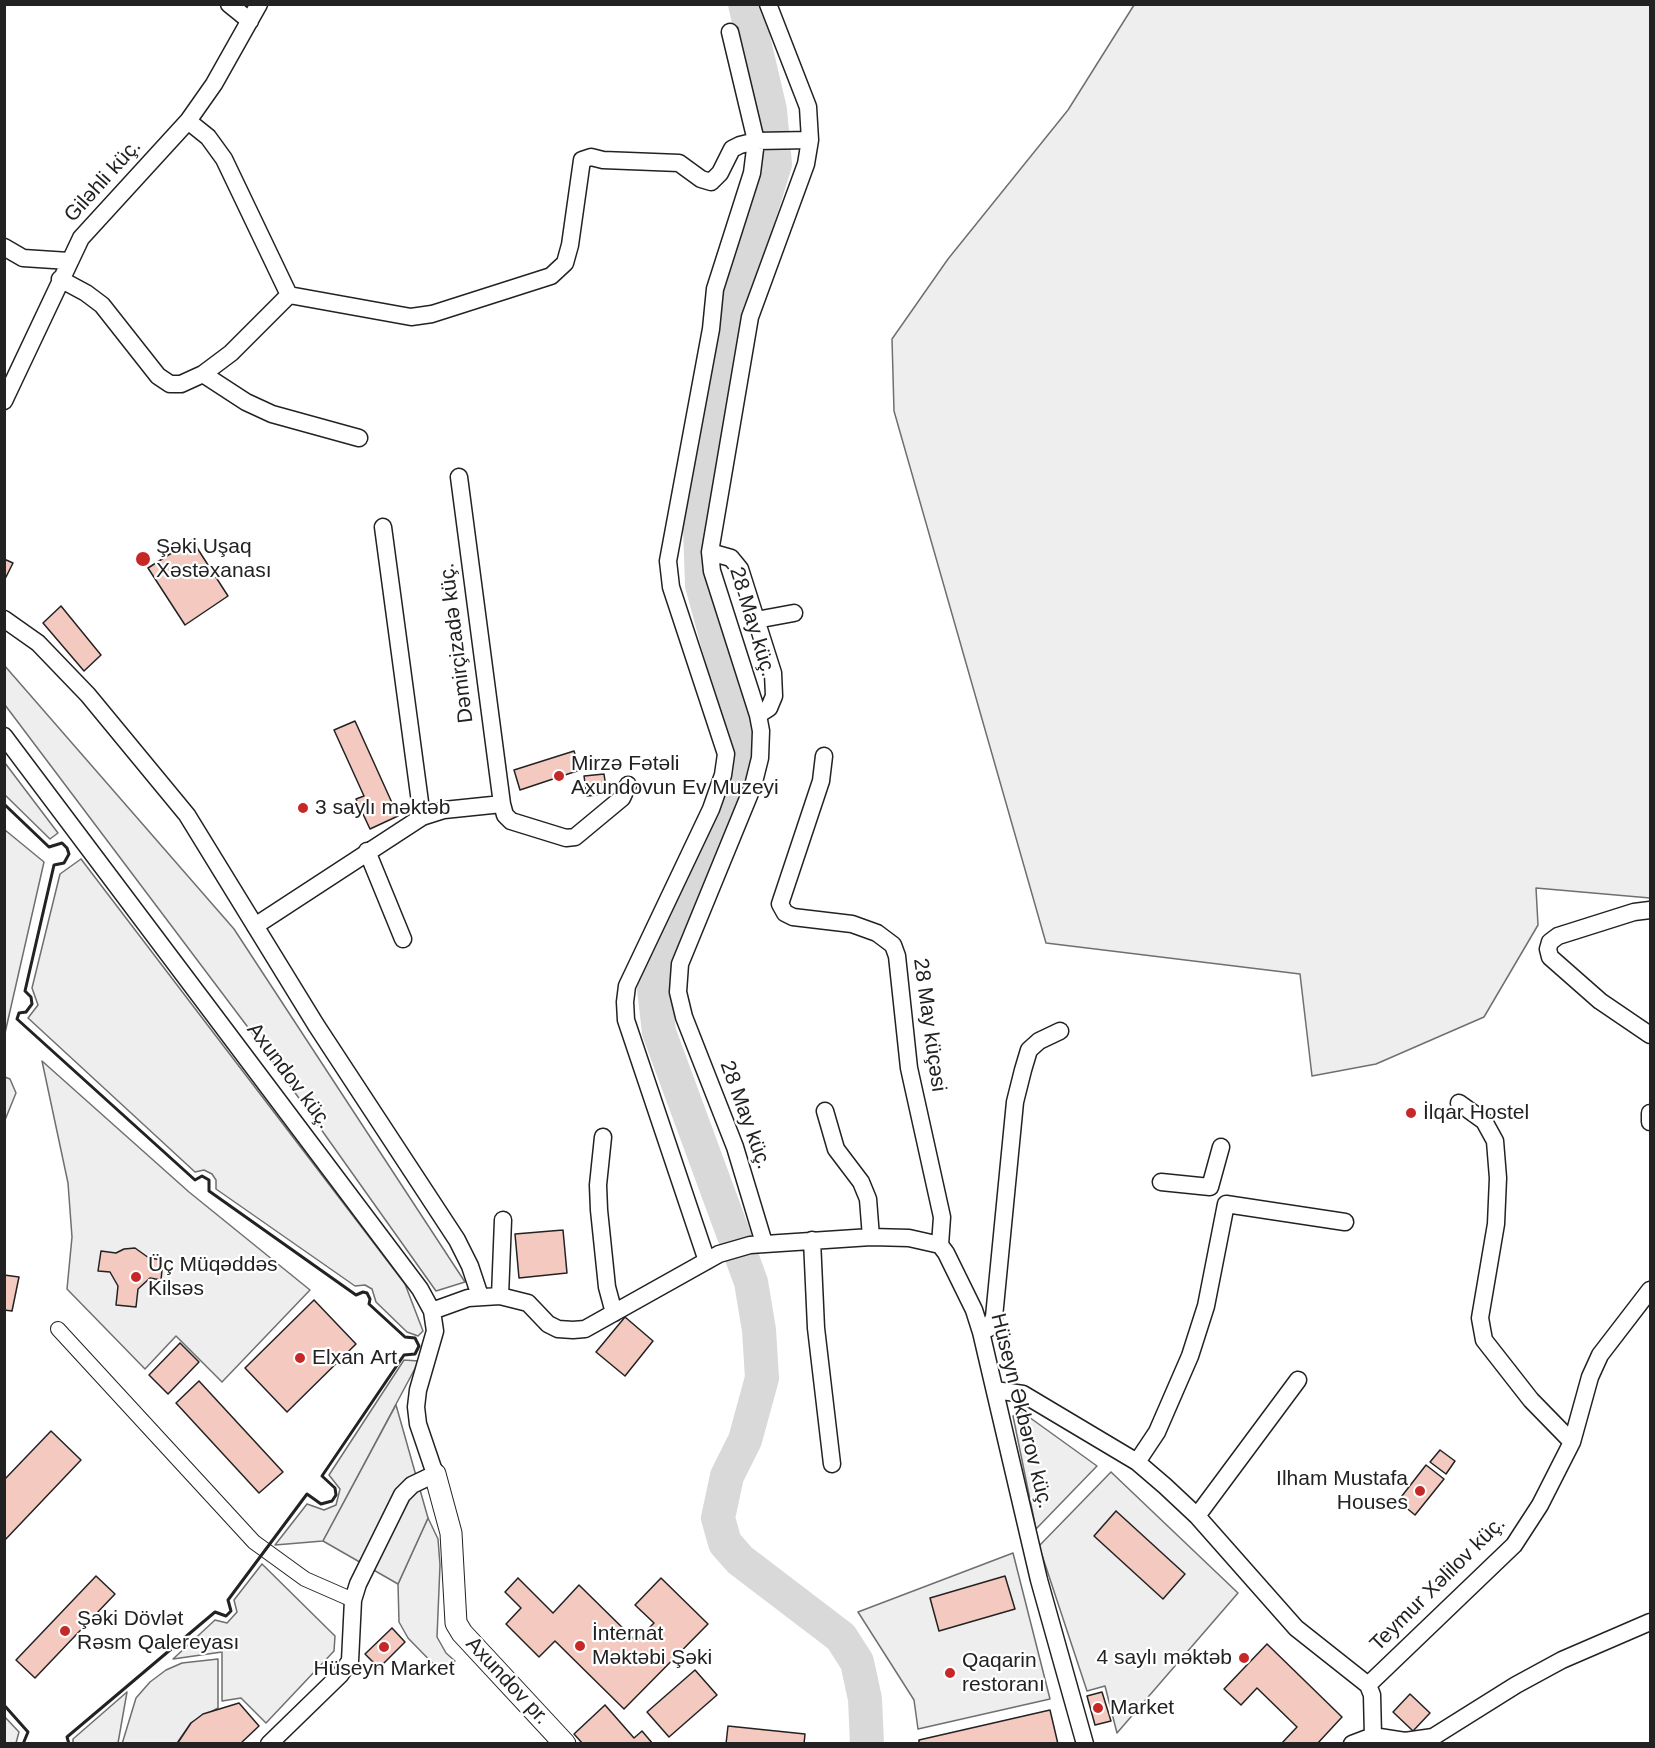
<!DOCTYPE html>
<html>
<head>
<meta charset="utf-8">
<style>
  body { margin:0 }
  #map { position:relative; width:1655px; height:1748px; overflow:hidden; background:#fff; font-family:Helvetica,sans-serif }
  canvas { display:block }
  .frame { position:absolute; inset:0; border:6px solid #222; pointer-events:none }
</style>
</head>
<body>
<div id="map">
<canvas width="1655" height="1748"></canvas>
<div class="frame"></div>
</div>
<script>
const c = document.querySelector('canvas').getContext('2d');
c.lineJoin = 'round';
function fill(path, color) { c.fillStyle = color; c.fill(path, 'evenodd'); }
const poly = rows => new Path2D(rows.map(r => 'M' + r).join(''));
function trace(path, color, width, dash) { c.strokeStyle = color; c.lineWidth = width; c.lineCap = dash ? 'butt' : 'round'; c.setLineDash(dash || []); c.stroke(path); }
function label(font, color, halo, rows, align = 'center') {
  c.font = font + ' Helvetica,sans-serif'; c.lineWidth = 4.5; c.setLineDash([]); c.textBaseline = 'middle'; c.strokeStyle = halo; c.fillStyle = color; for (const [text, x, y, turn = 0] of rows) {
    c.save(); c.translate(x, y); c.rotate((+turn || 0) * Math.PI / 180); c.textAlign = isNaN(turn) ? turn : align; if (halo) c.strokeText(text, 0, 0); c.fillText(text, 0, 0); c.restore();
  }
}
const green = poly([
  [1134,5,1650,5,1650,898,1536,888,1538,925,1484,1017,1376,1064,1312,1076,1300,974,1046,943,894,411,892,339,948,259,1068,110,1134,5],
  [4,665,234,929,465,1282,436,1291,259,1042,5,705,4,665],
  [5,763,58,833,50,839,5,795,5,763],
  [5,830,44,862,5,1033,5,830],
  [81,859,405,1284,423,1331,418,1336,407,1332,376,1302,372,1289,365,1285,355,1286,216,1189,216,1180,212,1174,204,1170,195,1172,28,1018,38,1005,32,988,60,874,81,859],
  [42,1061,189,1192,310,1290,222,1382,176,1336,145,1369,67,1289,72,1237,68,1183,42,1061],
  [5,1077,10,1079,16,1093,5,1120,5,1077],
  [404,1360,419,1361,323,1541,275,1545,307,1504,324,1510,336,1505,340,1489,329,1475,404,1360],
  [1022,1412,1097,1466,1036,1529,1013,1416,1022,1412],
  [1111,1472,1238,1593,1117,1733,1105,1686,1087,1691,1039,1546,1111,1472],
  [428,1518,438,1539,440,1565,437,1637,446,1653,455,1661,443,1674,408,1638,399,1622,398,1584,428,1518],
  [1013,1553,1050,1699,918,1729,914,1700,858,1612,1013,1553],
  [262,1564,335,1636,334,1651,266,1723,241,1698,222,1701,222,1652,173,1659,215,1620,227,1623,237,1612,234,1600,262,1564],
  [127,1692,118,1743,73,1743,73,1739,127,1692],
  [4,1716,19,1732,16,1743,5,1743,4,1716]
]);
const parking = poly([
  [396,1405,428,1518,398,1584,323,1541,396,1405],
  [218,1659,218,1708,191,1723,177,1743,122,1744,136,1698,150,1682,166,1670,182,1663,218,1659]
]);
const river = poly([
  [745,4,770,110,775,164,744,264,725,350,700,528,702,585,726,673,742,746,731,803,660,962,654,989,659,1032,751,1282,759,1330,762,1378,745,1440,727,1476,718,1518,725,1543,740,1560,841,1637,857,1662,865,1699,867,1744]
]);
const building = poly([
  [192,540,228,596,185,625,148,568,192,540],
  [4,559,13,563,4,581,4,559],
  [61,606,101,655,84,671,43,623,61,606],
  [355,721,398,816,370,829,356,799,364,796,334,730,355,721],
  [574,751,580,770,520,790,514,770,574,751],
  [604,774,607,794,587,796,584,776,604,774],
  [563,1230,567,1273,519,1278,515,1234,563,1230],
  [135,1248,149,1258,163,1260,161,1280,150,1278,138,1289,136,1307,116,1305,118,1286,110,1272,98,1271,101,1251,116,1253,124,1249,135,1248],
  [4,1275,19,1277,12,1311,4,1310,4,1275],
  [314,1300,356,1344,287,1412,245,1368,314,1300],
  [625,1317,653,1341,625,1376,596,1352,625,1317],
  [180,1343,199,1362,168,1394,149,1375,180,1343],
  [199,1381,283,1472,259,1493,176,1403,199,1381],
  [51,1431,81,1460,4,1541,4,1480,51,1431],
  [1440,1450,1455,1461,1446,1474,1430,1462,1440,1450],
  [1426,1465,1444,1479,1415,1515,1398,1501,1426,1465],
  [1116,1511,1185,1574,1163,1599,1094,1536,1116,1511],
  [96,1576,115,1594,35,1678,16,1660,96,1576],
  [1005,1576,1015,1609,939,1631,930,1598,1005,1576],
  [518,1578,553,1613,579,1585,636,1641,654,1623,635,1605,661,1578,708,1624,624,1709,555,1641,539,1657,506,1624,521,1608,505,1592,518,1578],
  [392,1628,405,1642,379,1668,365,1654,392,1628],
  [1267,1644,1342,1717,1317,1744,1281,1744,1297,1727,1257,1688,1241,1705,1224,1689,1267,1644],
  [695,1670,717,1695,669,1737,647,1712,695,1670],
  [1102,1692,1111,1721,1095,1725,1087,1696,1102,1692],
  [1410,1694,1430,1713,1413,1731,1393,1712,1410,1694],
  [239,1703,259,1726,240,1744,177,1744,191,1723,203,1714,239,1703],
  [605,1705,634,1738,642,1731,653,1744,583,1744,574,1734,605,1705],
  [1050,1710,1058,1744,919,1744,919,1740,1050,1710],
  [728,1726,805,1734,804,1744,726,1744,728,1726]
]);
const pedestrian = poly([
  [58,1329,254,1542,305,1579,353,1600]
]);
const minor = poly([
  [229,4,250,21],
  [188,121,208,137,224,159,289,295],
  [4,247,23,258,69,261],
  [60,279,86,293,102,305,158,376,170,384,181,384,203,374,231,353,289,295,411,317,432,314,551,276,565,263,570,245,582,160,591,157,603,160,679,163,701,179,711,182,720,173,732,149,740,145,756,141,810,140],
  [203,374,246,402,272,414,359,438],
  [4,401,81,238,188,121,214,84,259,4],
  [459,477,502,804],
  [383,527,422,817],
  [710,552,731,558,740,569,773,673,774,696,769,708,758,715],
  [4,619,38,643,88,695,187,815,316,1025,457,1240,470,1266,480,1296],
  [756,620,794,613],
  [4,736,420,1289,432,1311,435,1331,418,1390,416,1407,418,1424,435,1474,412,1485,402,1495,358,1584,353,1600,350,1661,340,1675,269,1744],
  [824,756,821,781,780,904,785,913,793,917,852,924,877,933,893,945,897,956,909,1068,942,1217,940,1245],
  [367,851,403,939],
  [1650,910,1634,912,1558,936,1550,942,1548,949,1550,957,1600,1001,1650,1035],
  [255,926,422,817,444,810,502,804,505,815,511,821,566,838,575,837,622,798,628,785],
  [1459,1103,1484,1121,1495,1141,1498,1178,1496,1224,1480,1318,1484,1340,1531,1400,1572,1442],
  [825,1111,836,1149,861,1182,868,1199,871,1237],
  [1650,1113,1650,1122],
  [603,1137,598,1185,599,1210,607,1287,614,1313],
  [1161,1182,1210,1187,1221,1147],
  [812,1240,816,1328,832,1464],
  [764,1243,735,1147,684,1017,678,992,680,964,753,786,760,758,761,731,758,715,712,571,710,552,750,317,806,164,810,140,808,107,768,4],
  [707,1261,626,1020,625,1002,627,986,711,809,723,775,726,754,671,587,668,561,711,329,715,289,752,173,756,141,730,32],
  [500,1296,503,1220],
  [432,1311,468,1298,500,1296,528,1303,548,1324,558,1329,573,1330,585,1329,719,1254,750,1245,871,1237,909,1238,940,1245,946,1253,974,1310,981,1332,1039,1580,1085,1744],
  [981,1332,989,1328,994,1317,1015,1102,1023,1070,1029,1050,1039,1041,1060,1031],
  [995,1390,1023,1394,1137,1462,1165,1486,1197,1516,1296,1628,1368,1685,1372,1695,1373,1736],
  [1137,1462,1157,1432,1190,1356,1206,1306,1226,1204,1345,1222],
  [1197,1516,1298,1380],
  [1368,1685,1514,1545,1540,1505,1572,1442,1590,1377,1600,1355,1650,1290],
  [1352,1744,1373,1736,1405,1741,1433,1737,1516,1685,1562,1660,1650,1622]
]);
const tertiary = poly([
  [435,1474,451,1533,456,1623,462,1633,565,1744]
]);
const wall = poly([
  [4,804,49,847,62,843,67,848,69,854,64,863,54,865,25,991,31,997,32,1004,26,1012,19,1013,17,1019,195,1180,202,1176,209,1180,209,1191,356,1295,363,1292,367,1293,370,1299,369,1304,405,1337,415,1338,419,1346,415,1354,404,1355,322,1476,335,1488,336,1495,332,1501,321,1504,307,1494,228,1600,231,1611,226,1616,215,1612,67,1737,69,1744],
  [4,1705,28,1732,23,1744]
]);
const markers = [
  [143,559,8,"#c62828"],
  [559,776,6,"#c62828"],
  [303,808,6,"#c62828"],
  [1411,1113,6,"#c62828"],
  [136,1277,6,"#c62828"],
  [300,1358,6,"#c62828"],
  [1420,1491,6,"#c62828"],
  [65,1631,6,"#c62828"],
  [580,1646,6,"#c62828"],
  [384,1647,6,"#c62828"],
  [1244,1658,6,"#c62828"],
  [950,1673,6,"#c62828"],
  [1098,1708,6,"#c62828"]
];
const streetNames = [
  ["Giləhli küç.",103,181,-48],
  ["28 May küç.",752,622,73],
  ["Dəmirçizadə küç.",457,643,-97],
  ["28 May küçəsi",929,1025,82],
  ["Axundov küç.",289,1076,53],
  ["28 May küç.",745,1115,70],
  ["Hüseyn Əkbərov küç.",1021,1411,76],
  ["Teymur Xəlilov küç.",1438,1584,-45],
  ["Axundov pr.",507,1681,47]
];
const poiNames = [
  ["Şəki Uşaq",156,547],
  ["Xəstəxanası",156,571],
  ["Mirzə Fətəli",571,764],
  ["Axundovun Ev Muzeyi",571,788],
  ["3 saylı məktəb",315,808],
  ["İlqar Hostel",1423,1113],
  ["Üç Müqəddəs",148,1265],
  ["Kilsəs",148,1289],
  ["Elxan Art",312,1358],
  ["Ilham Mustafa",1408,1479,"right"],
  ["Houses",1408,1503,"right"],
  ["Şəki Dövlət",77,1619],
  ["Rəsm Qalereyası",77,1643],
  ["İnternat",592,1634],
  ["Məktəbi Şəki",592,1658],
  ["4 saylı məktəb",1232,1658,"right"],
  ["Qaqarin",962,1661],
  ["restoranı",962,1685],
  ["Hüseyn Market",384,1669,"center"],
  ["Market",1110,1708]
];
fill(green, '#eee');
trace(green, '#6f6f6f', 1.5);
fill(parking, '#ededed');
trace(parking, '#6f6f6f', 1.5);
trace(river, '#d9d9d9', 34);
fill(building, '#f3c9c0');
trace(building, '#222', 1.5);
trace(pedestrian, '#222', 16);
trace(minor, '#222', 19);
trace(tertiary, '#222', 23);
trace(pedestrian, '#fff', 14);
trace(minor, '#fff', 16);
trace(tertiary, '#fff', 21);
trace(wall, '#222', 3);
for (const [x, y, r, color] of markers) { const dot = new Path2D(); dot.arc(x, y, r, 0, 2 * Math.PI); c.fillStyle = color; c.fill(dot); trace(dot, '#fff', 2); }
label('21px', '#222', '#fff', streetNames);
label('21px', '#222', '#fff', poiNames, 'left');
</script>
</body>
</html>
